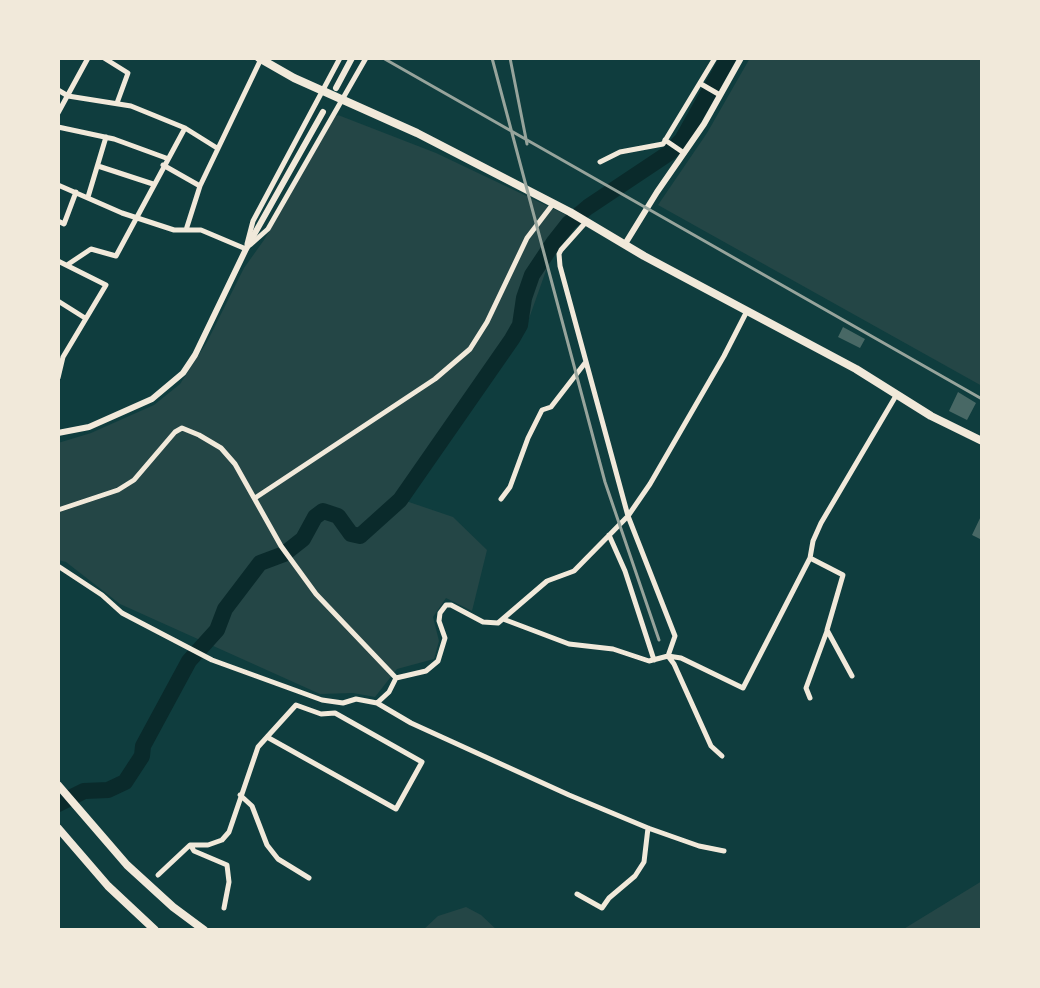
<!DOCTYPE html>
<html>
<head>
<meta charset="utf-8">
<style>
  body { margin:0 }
  #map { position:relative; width:1040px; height:988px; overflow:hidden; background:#0f3d3e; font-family:"Source Sans 3",sans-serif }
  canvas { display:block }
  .frame { position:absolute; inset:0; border:60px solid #f1e9da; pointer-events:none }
</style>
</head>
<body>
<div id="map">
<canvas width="1040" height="988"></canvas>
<div class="frame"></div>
</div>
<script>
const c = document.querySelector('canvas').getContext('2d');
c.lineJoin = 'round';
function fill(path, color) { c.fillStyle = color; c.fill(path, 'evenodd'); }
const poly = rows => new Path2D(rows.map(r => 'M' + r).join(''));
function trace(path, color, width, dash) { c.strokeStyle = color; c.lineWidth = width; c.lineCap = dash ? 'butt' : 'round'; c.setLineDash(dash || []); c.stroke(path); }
const green = poly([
  [750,58,982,58,982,386,658,205,707,133],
  [338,115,436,153,579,221,554,248,526,327,403,500,453,517,487,550,472,611,446,598,433,617,439,641,434,659,397,669,375,697,353,693,320,694,120,604,66,562,58,560,58,443,91,433,154,405,180,384,207,342,244,268,264,240,333,118],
  [982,881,982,930,902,930],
  [466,907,481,915,497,930,423,930,438,916]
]);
const river = poly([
  [58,804,84,791,108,790,125,782,142,756,143,746,189,661,217,630,225,609,260,563,284,554,303,539,315,517,323,511,338,516,351,534,360,536,400,500,512,339,520,325,524,298,532,275,554,242,569,223,588,207,669,153,682,140,728,58]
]);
const building = poly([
  [843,327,865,339,860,348,838,337],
  [958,392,976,403,967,420,949,411],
  [982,514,982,540,972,535]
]);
const minor = poly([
  [104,58,128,73,117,103],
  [701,84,720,95],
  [58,90,68,96,131,106,185,128,217,148],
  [58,113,88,58],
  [58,127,114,139,166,158],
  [665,140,684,153],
  [600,162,620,152,663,144,715,58],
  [163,165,200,186],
  [98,166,153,184],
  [58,185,122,213,174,230,201,230,246,249],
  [88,197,106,137],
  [58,221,64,224,76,192],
  [586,222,561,250,559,254,560,266,628,516,675,636,668,656,674,664,711,746,722,756],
  [186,230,200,186,261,59],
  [247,244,253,221,340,58],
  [250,245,268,229,366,58],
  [58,261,106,285,63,357,58,378],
  [67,265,91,249,116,256,185,128],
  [58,301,85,318],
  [255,498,435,379,470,349,487,322,527,238,553,204],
  [501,499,510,487,528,438,542,410,551,407,585,363],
  [58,510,118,490,134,480,175,432,182,428,199,435,221,448,235,464,281,546,316,594,396,678],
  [609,535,625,571,654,660],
  [810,558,843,575,827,630,852,676],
  [58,566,102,595,122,613,212,660,322,700,343,703,356,699,377,703,411,723,569,795,648,828,699,846,724,851],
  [503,619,569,644,613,649,649,661,668,656,681,658,743,688,810,558,813,541,821,523,897,394],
  [810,698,806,688,827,631],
  [377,703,389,692,396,678,426,671,438,661,445,638,439,621,440,613,446,605,451,605,483,622,498,623,547,581,574,571,628,516,650,484,724,356,747,311],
  [240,795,252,806,267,845,278,859,309,878],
  [191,846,194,851,227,865,229,882,224,908],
  [158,875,190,845,208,845,222,840,229,832,258,747,267,737,296,705,321,714,335,713,422,762,396,809,267,737],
  [577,894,602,908,609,898,635,876,644,862,648,828]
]);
const tertiary = poly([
  [336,88,352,58],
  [625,244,657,192,704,124,741,58],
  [58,433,89,427,152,399,183,373,195,355,246,249,323,112]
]);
const primary = poly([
  [259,58,294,78,417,133,570,212,644,256,856,369,931,416,982,441]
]);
const trunk = poly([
  [58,785,127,865,173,907,204,930],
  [58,828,108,886,155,930]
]);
const rail = poly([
  [383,58,982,399],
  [492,58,605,482,659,640],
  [510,58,527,144]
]);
fill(green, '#244646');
trace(river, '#0a2a2b', 16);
fill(building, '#486865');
trace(minor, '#f1e9da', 5);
trace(tertiary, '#f1e9da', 6);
trace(primary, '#f1e9da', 8);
trace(trunk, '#f1e9da', 8);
trace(rail, '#97a49c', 3);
</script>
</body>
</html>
